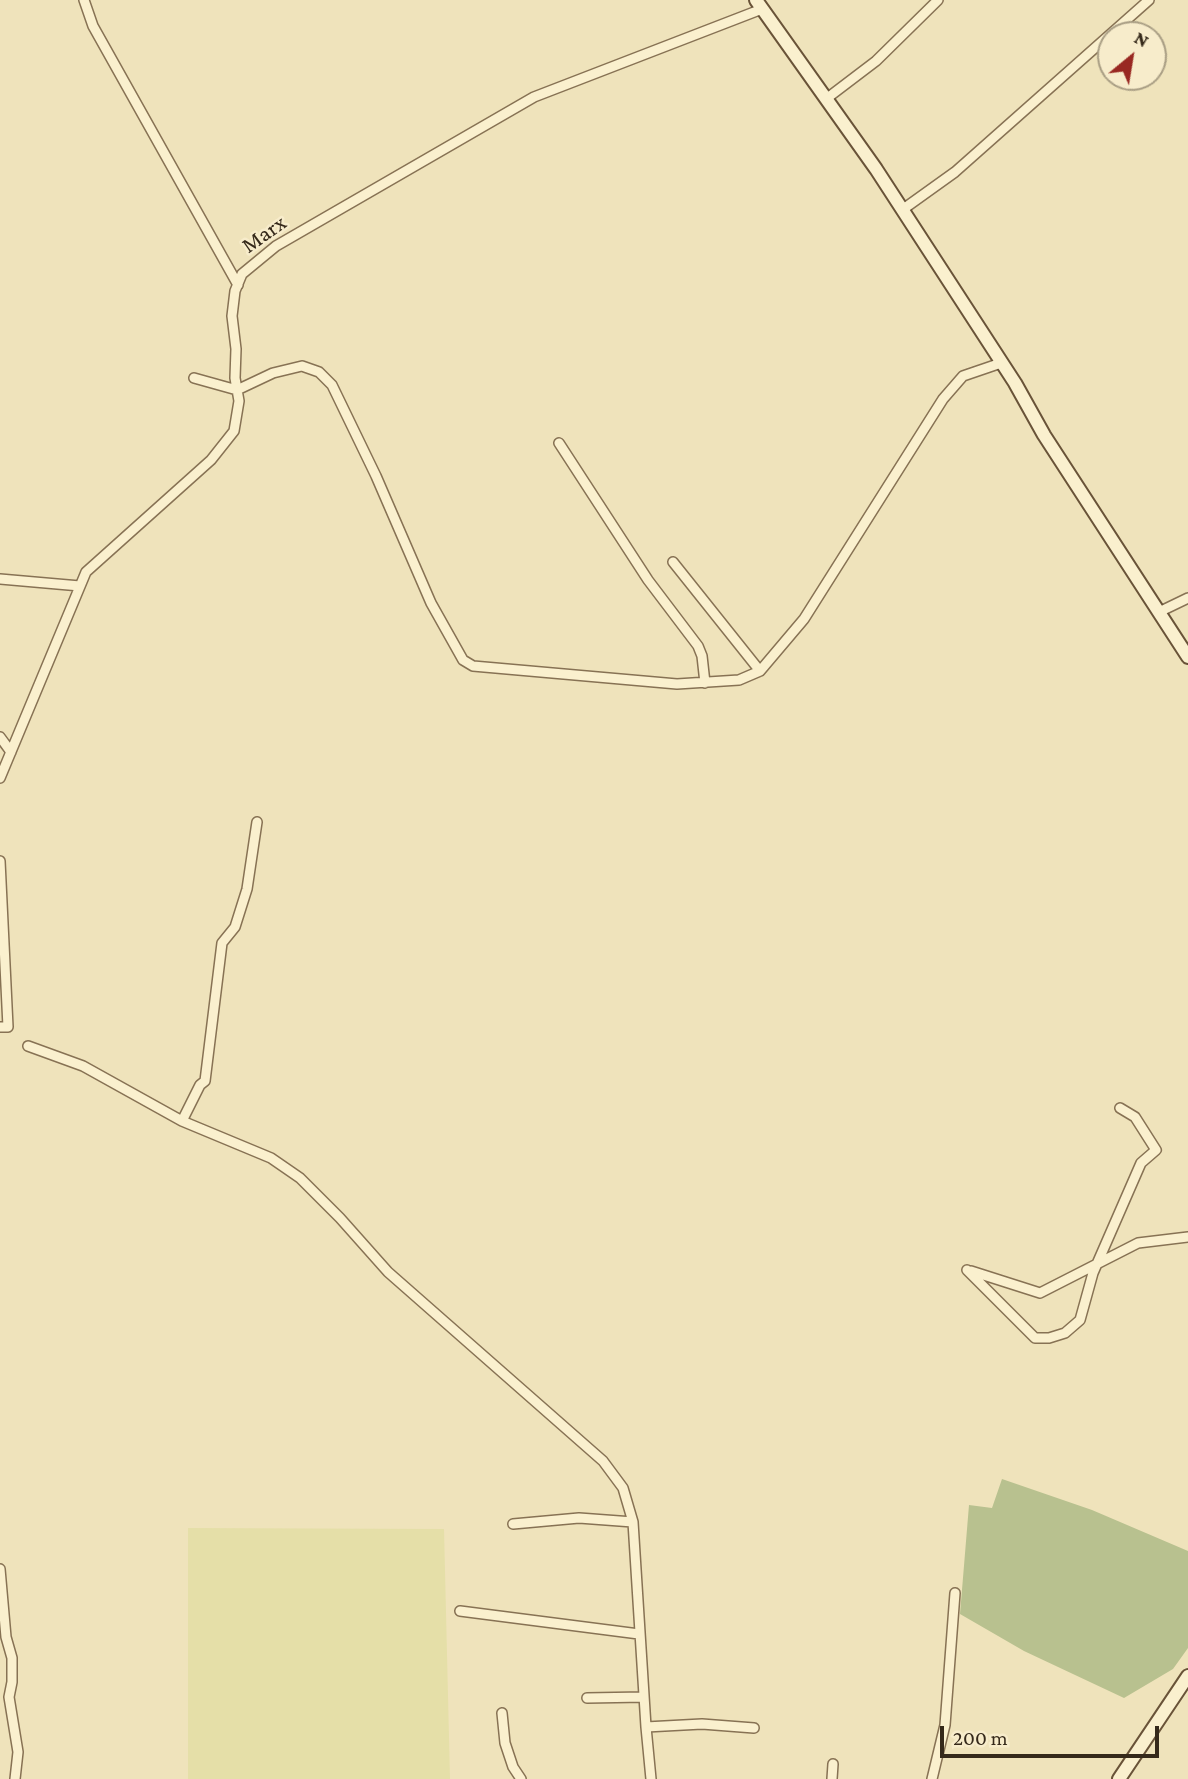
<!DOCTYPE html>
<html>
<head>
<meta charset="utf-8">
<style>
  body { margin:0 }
  #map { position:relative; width:1188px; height:1779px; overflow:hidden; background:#efe3bb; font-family:"Crimson Pro",serif }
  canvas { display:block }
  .north { position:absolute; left:1097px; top:21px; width:70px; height:70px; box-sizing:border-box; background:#f7eccb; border:2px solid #a99e84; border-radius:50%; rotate:30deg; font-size:19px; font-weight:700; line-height:28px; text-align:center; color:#35291a }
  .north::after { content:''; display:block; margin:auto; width:24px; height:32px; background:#992822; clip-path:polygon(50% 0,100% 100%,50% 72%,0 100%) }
  .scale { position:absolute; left:940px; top:1726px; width:219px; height:32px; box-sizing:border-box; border:4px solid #35291a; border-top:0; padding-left:9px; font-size:21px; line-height:24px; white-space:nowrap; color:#35291a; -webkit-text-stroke:5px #f7eccb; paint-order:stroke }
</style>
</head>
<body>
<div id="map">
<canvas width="1188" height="1779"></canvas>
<div class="north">N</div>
<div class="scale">200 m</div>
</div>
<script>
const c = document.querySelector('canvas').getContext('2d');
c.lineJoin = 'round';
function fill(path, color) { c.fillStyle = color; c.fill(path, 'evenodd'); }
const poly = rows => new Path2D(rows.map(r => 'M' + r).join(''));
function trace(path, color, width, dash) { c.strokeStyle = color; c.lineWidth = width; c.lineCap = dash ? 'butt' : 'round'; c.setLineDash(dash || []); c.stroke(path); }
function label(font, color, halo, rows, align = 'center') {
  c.font = font + ' "Crimson Pro",serif'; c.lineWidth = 5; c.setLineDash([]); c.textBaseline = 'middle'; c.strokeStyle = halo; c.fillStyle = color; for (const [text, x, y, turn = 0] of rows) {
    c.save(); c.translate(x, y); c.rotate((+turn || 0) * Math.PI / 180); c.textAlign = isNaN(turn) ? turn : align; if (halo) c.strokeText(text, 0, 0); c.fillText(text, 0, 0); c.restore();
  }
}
const farmland = poly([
  [188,1528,444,1529,450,1779,188,1779]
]);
const cemetery = poly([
  [1002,1479,1092,1510,1188,1551,1188,1648,1173,1669,1124,1698,1024,1651,960,1614,969,1505,992,1508]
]);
const street = poly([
  [84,0,93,26,238,285],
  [826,99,876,61,938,0],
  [902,210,955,172,1149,0],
  [194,378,237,390,273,373,302,366,319,372,332,385,376,476,431,603,463,660,473,666,677,684,739,680,760,671,804,619,943,399,963,376,1001,363],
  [559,443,648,580,698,646,702,656,705,683],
  [673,562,760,671],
  [0,579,80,586],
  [1159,612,1188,598],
  [0,737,11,752],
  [0,778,86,572,211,460,234,431,239,401,235,378,236,349,232,316,235,291,242,274,276,246,534,97,762,9],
  [0,861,8,1027,0,1027],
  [28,1046,83,1066,182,1121,271,1158,300,1178,340,1218,388,1272,603,1461,623,1488,633,1522,646,1727,651,1779],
  [182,1121,200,1085,205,1081,222,943,235,927,247,889,257,822],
  [967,1270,1035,1338,1049,1338,1065,1333,1080,1320,1093,1273,1141,1163,1156,1150,1135,1117,1120,1108],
  [971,1271,1040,1293,1138,1243,1188,1237],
  [513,1524,579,1518,633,1522],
  [0,1569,6,1637,12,1658,12,1682,9,1697,18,1752,15,1779],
  [460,1611,639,1634],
  [587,1698,644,1697],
  [502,1713,505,1743,513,1767,521,1779],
  [646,1727,702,1724,754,1728],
  [832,1779,833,1764],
  [932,1779,945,1725,955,1593]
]);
const secondary = poly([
  [756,0,876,169,1015,383,1044,435,1188,657],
  [1119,1779,1188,1676]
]);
const streetNames = [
  ["Marx",264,234,-35]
];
fill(farmland, '#e5dfa8');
fill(cemetery, '#b8c18f');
trace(street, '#877254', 12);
trace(secondary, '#695338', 16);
trace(street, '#faf0ce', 9);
trace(secondary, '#faf0ce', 12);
label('23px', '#35291a', '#f7eccb', streetNames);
</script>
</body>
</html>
